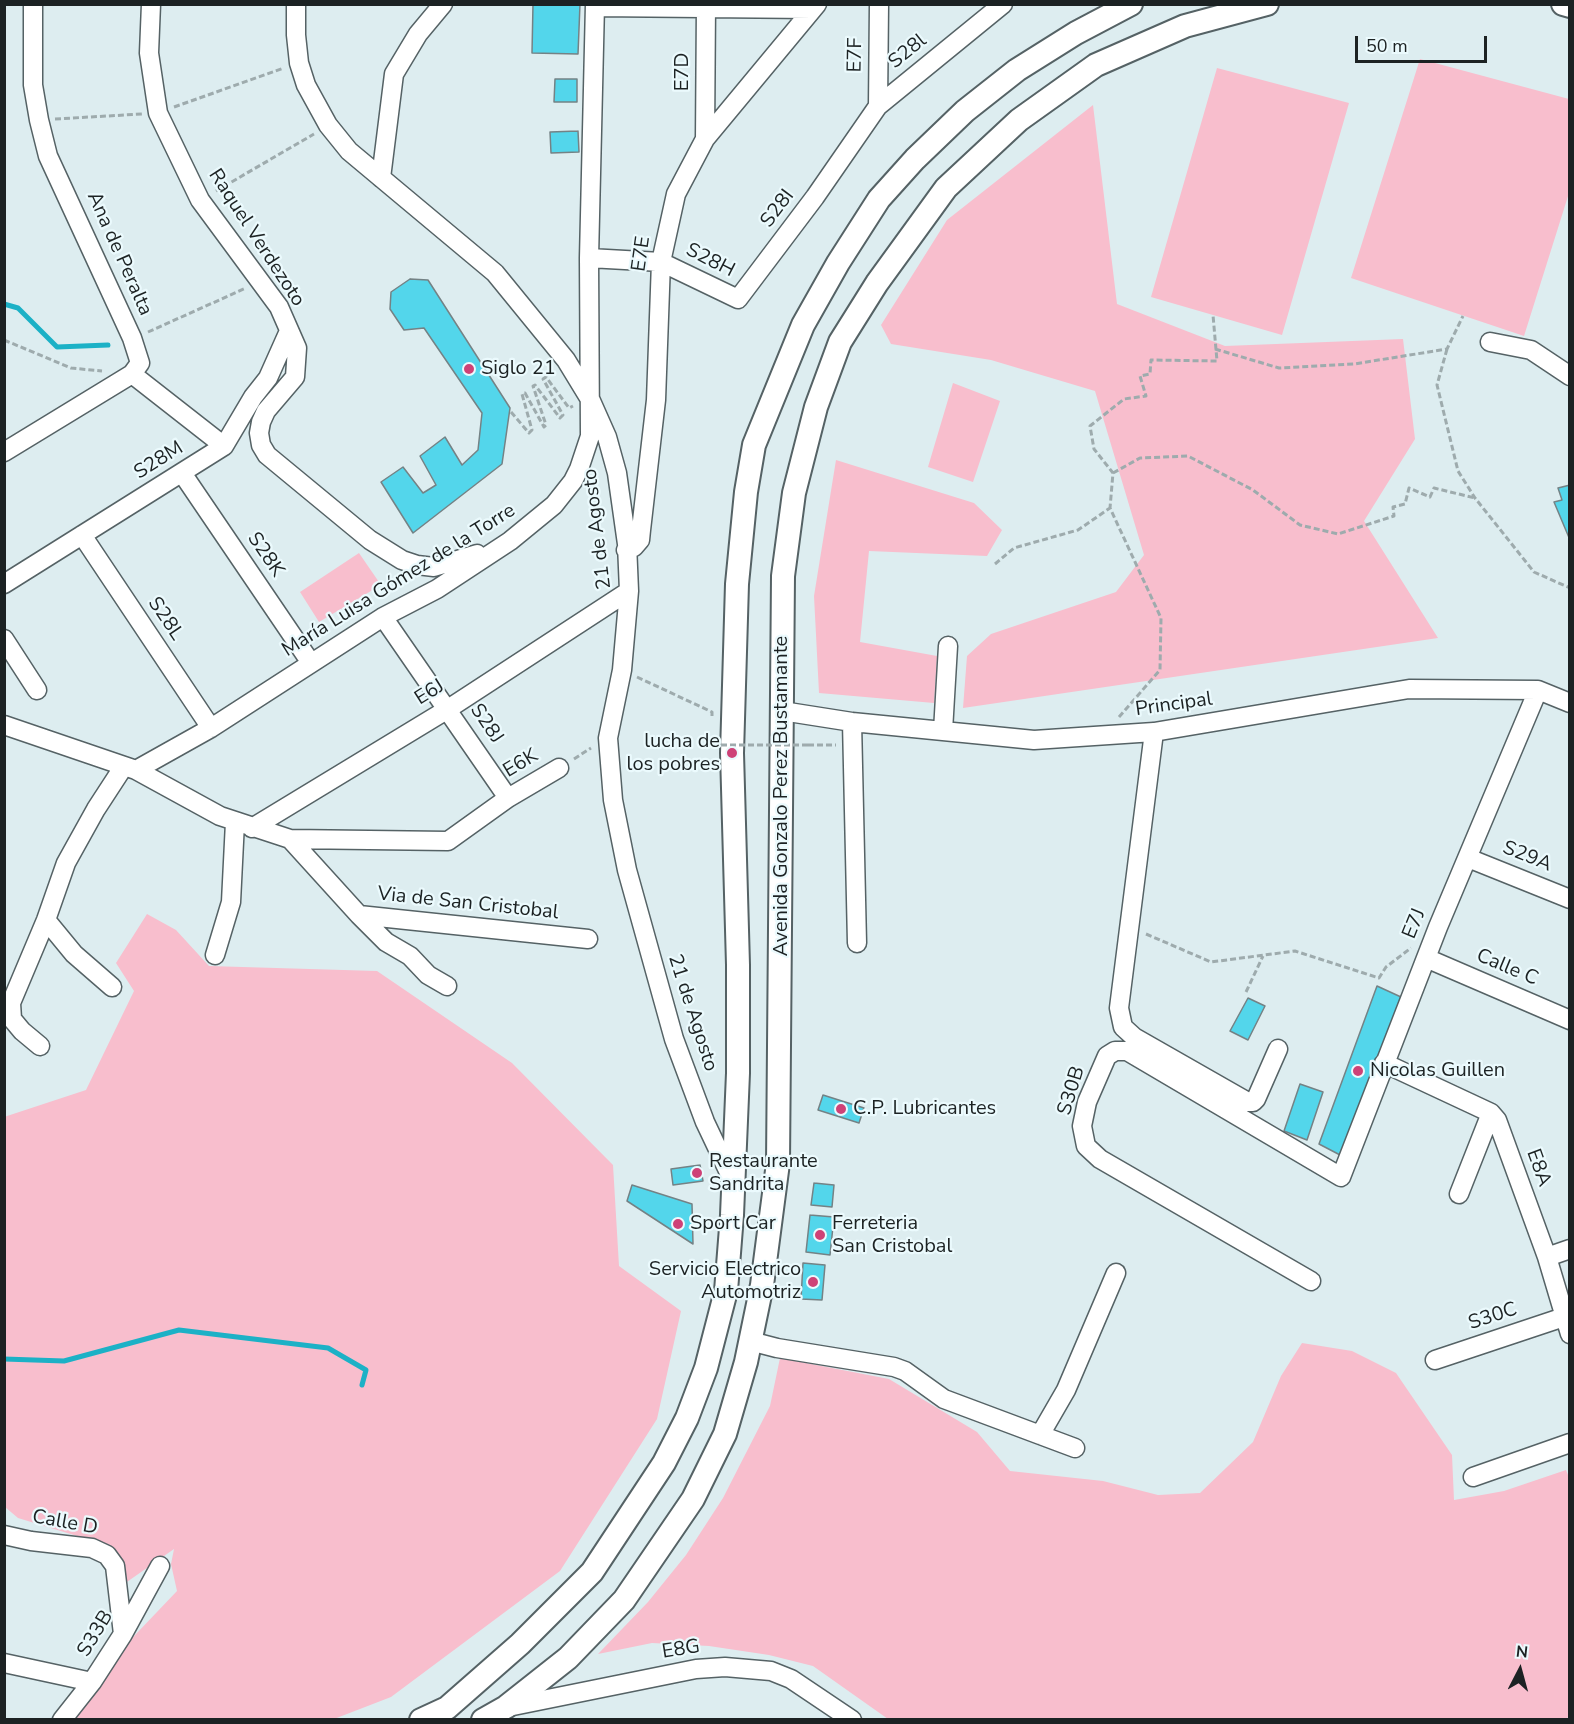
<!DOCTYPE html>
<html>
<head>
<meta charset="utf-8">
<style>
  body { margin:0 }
  #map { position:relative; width:1574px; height:1724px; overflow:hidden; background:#ddedf0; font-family:"Nunito Sans",sans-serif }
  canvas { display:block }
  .frame { position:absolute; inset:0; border:6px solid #1c2223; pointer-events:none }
  .north { position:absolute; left:1490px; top:1640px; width:60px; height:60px; -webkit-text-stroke:4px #ebfafd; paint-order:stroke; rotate:6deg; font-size:16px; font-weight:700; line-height:24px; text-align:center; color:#1c2223 }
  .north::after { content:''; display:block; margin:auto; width:21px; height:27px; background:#1c2223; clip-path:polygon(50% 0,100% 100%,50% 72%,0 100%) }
  .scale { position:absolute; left:1355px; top:36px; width:132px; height:27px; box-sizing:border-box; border:3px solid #1c2223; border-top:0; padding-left:8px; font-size:18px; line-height:21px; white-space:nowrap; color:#1c2223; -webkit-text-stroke:4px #ebfafd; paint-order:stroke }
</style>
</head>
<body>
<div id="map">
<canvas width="1574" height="1724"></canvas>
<div class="frame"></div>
<div class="north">N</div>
<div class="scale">50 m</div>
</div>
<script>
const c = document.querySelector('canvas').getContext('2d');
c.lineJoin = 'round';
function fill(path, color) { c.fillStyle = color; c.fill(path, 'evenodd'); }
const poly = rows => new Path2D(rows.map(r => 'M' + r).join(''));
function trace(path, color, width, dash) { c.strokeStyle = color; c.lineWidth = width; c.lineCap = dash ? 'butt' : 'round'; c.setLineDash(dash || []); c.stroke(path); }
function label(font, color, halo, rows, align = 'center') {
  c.font = font + ' "Nunito Sans",sans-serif'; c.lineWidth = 4.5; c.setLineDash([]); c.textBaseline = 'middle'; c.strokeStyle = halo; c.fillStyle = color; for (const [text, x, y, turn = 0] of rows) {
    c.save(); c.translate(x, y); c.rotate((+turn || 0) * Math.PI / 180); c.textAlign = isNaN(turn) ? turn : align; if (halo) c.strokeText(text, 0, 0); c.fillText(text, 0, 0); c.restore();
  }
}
const green = poly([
  [1420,59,1569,99,1569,193,1524,336,1351,278],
  [1217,68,1349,103,1282,335,1151,297],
  [1093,105,1117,304,1225,346,1403,339,1415,439,1364,521,1438,638,963,708,967,656,991,634,1116,592,1144,555,1095,391,991,360,891,344,881,325,947,220],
  [953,383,1000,401,973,482,928,467],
  [836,460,974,503,1002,530,987,556,869,551,860,642,937,656,934,703,819,693,814,596],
  [359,553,381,585,319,622,300,592],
  [147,914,176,930,209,966,377,971,512,1063,613,1165,619,1266,681,1311,657,1419,560,1571,391,1697,334,1719,55,1719,177,1591,171,1564,174,1549,114,1591,110,1546,18,1518,5,1507,4,1117,86,1090,134,991,116,963],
  [1302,1343,1352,1351,1396,1373,1452,1455,1454,1500,1504,1491,1566,1470,1570,1480,1570,1712,1567,1719,888,1719,813,1666,769,1655,709,1646,652,1643,598,1654,648,1602,686,1555,723,1498,770,1406,780,1358,889,1379,977,1432,1010,1471,1103,1481,1158,1495,1200,1493,1253,1442,1281,1376]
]);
const stream = poly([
  [4,304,18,308,57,347,108,345],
  [4,1359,64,1361,179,1330,328,1348,366,1370,362,1385]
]);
const building = poly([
  [533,4,580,4,578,54,532,53,533,4],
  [555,79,577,79,577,102,554,102,555,79],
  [578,131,579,152,551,153,550,132,578,131],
  [410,279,428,280,510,408,502,464,413,533,381,482,403,467,423,493,436,485,420,456,445,437,462,465,478,450,482,413,424,328,404,330,390,309,391,292,410,279],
  [1570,485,1570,540,1554,502,1562,500,1558,488,1570,485],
  [1377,986,1401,997,1342,1156,1319,1144,1377,986],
  [1248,998,1265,1006,1248,1040,1230,1031,1248,998],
  [1300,1084,1323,1092,1307,1140,1284,1131,1300,1084],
  [823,1095,864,1108,859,1123,818,1110,823,1095],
  [700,1165,703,1181,673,1185,671,1169,700,1165],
  [814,1183,834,1185,832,1207,811,1205,814,1183],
  [632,1185,692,1204,693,1244,627,1201,632,1185],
  [810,1215,834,1217,830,1255,806,1252,810,1215],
  [803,1263,825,1265,822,1300,801,1299,803,1263]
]);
const path = poly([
  [174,107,284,68],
  [55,119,142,114],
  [216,191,314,134],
  [148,332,246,288],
  [4,340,71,368,102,371],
  [1215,349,1279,368,1354,364,1447,349,1463,316],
  [1447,349,1437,385,1458,471,1475,498,1534,572,1570,588],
  [511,412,529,433,532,430,522,394,525,393,544,427,546,425,533,386,535,385,560,418,563,415,543,379,546,377,569,408,573,406],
  [1113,473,1140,458,1188,456,1253,490,1300,525,1338,534,1394,516,1393,507,1405,504,1409,488,1430,497,1434,488,1475,498],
  [995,564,1014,548,1078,530,1110,508],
  [637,677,712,712,712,716],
  [1119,717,1160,670,1161,618,1110,508,1113,473,1094,449,1090,426,1124,399,1146,396,1140,376,1150,374,1151,360,1217,361,1213,315],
  [808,745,836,745],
  [574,759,591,748],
  [1146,934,1211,962,1295,951,1379,978,1386,967,1411,948],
  [1246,992,1263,956]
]);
const minor = poly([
  [151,4,149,53,158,113,200,200,279,307,297,348,295,377,266,411,261,422,259,433,261,445,267,455,370,540,402,560,417,565,434,567,477,554],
  [296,4,296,35,299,63,306,85,328,125,349,151,495,273,566,360,591,401,607,437,617,473,627,544,629,591,622,670,608,738,613,800,627,870,674,1039,705,1122,733,1181],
  [595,7,812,9],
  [878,106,879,4],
  [705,139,706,4],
  [381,178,394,74,418,34,443,4],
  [589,258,661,262,738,299,815,197,878,106,1003,4],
  [1490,342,1531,350,1570,376],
  [132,374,224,446],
  [4,452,132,374,140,363,132,338,48,156,39,120,33,85,33,4],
  [182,473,311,663],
  [82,535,211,728],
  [626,550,634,547,640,540,641,530,656,400,661,262,676,194,705,139,817,4],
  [4,584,224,446,253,397,268,378,289,331],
  [383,617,508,798],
  [4,639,37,690],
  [782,711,852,722,1034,740,1154,732,1409,689,1538,690,1570,703],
  [852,722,857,943],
  [4,725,136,770,220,816,290,839,359,915,588,939],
  [943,731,948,646],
  [1154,732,1119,1008,1123,1027,1134,1037,1248,1102,1253,1102,1256,1099,1278,1049],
  [136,770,211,728,383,617,437,589,510,541,554,505,573,481,579,469,590,436,589,258,595,4],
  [252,828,448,709,629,591],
  [290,839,448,841,508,798,559,768],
  [1468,858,1570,899],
  [359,915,386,942,410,956,428,975,447,986],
  [46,920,74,954,112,987],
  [215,955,231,902,235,822],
  [1426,958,1570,1020],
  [40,1046,22,1031,12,1019,11,1003,46,920,66,863,96,809,124,766],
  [1384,1063,1491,1113,1497,1120,1547,1257,1570,1334],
  [1459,1194,1491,1113],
  [1547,1257,1570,1249],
  [1311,1281,1100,1159,1086,1146,1082,1126,1087,1102,1107,1056,1115,1051,1127,1051,1341,1177,1438,927,1538,690],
  [750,1341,777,1348,894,1367,905,1371,944,1399,1075,1448],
  [1435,1360,1564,1317],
  [1040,1435,1066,1390,1116,1273],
  [1473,1477,1570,1443],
  [4,1535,31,1541,92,1548,107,1555,115,1566,123,1634],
  [4,1663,92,1682],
  [508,1707,696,1669,725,1667,771,1671,791,1679,852,1720],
  [62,1720,92,1682,123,1634,160,1566]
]);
const major = poly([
  [1563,4,1570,6],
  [421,1720,447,1708,520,1644,592,1572,664,1463,687,1418,706,1368,726,1291,732,1215,738,1073,738,965,732,753,737,584,746,492,754,445,803,325,838,263,879,199,915,159,965,111,1017,70,1076,33,1131,4],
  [483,1720,506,1707,568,1658,624,1600,693,1499,725,1434,746,1362,762,1285,778,1163,783,576,794,493,816,407,840,342,877,283,946,188,1019,120,1096,65,1185,26,1267,4]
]);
const pathBridge = poly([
  [712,745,808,745]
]);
const markers = [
  [469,369,6,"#ce4277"],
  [732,753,6,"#ce4277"],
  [1358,1071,6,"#ce4277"],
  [841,1109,6,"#ce4277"],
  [697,1173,6,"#ce4277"],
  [678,1224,6,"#ce4277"],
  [820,1235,6,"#ce4277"],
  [813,1282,6,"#ce4277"]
];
const streetNames = [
  ["S28l",908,52,-39],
  ["E7F",856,55,-89],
  ["E7D",683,72,-90],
  ["S28I",778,209,-53],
  ["Raquel Verdezoto",256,238,57],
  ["Ana de Peralta",119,254,66],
  ["E7E",642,254,-82],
  ["S28H",710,261,27],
  ["S28M",159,461,-32],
  ["21 de Agosto",598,529,-97],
  ["S28K",265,555,56],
  ["María Luisa Gómez de la Torre",399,581,-32],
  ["S28L",165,619,56],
  ["E6J",430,693,-32],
  ["Principal",1174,705,-8],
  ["S28J",486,724,56],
  ["E6K",521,764,-31],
  ["Avenida Gonzalo Perez Bustamante",782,796,-90],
  ["S29A",1527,857,22],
  ["Via de San Cristobal",468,904,6],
  ["E7J",1415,924,-68],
  ["Calle C",1507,968,23],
  ["21 de Agosto",692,1013,72],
  ["S30B",1072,1091,-73],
  ["E8A",1538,1168,70],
  ["S30C",1493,1317,-18],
  ["Calle D",65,1523,10],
  ["S33B",96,1634,-59],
  ["E8G",681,1650,-9]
];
const poiNames = [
  ["Siglo 21",481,369],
  ["lucha de",720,742,"right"],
  ["los pobres",720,765,"right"],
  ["Nicolas Guillen",1370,1071],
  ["C.P. Lubricantes",853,1109],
  ["Restaurante",709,1162],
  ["Sandrita",709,1185],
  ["Sport Car",690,1224],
  ["Ferreteria",832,1224],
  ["San Cristobal",832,1247],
  ["Servicio Electrico",801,1270,"right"],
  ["Automotriz",801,1293,"right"]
];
fill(green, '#f8becd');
trace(stream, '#1cb1c6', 5);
fill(building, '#53d6eb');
trace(building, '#748285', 1.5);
trace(minor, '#556265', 21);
trace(major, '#556265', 26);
trace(path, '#9eabad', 3, [6, 3]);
trace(minor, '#fff', 18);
trace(major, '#fff', 22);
trace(pathBridge, '#9eabad', 3, [6, 3]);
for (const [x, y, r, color] of markers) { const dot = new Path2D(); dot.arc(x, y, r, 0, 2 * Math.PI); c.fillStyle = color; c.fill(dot); trace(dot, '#ebfafd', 2); }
label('20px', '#1c2223', '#ebfafd', streetNames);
label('20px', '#1c2223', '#ebfafd', poiNames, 'left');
</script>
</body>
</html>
